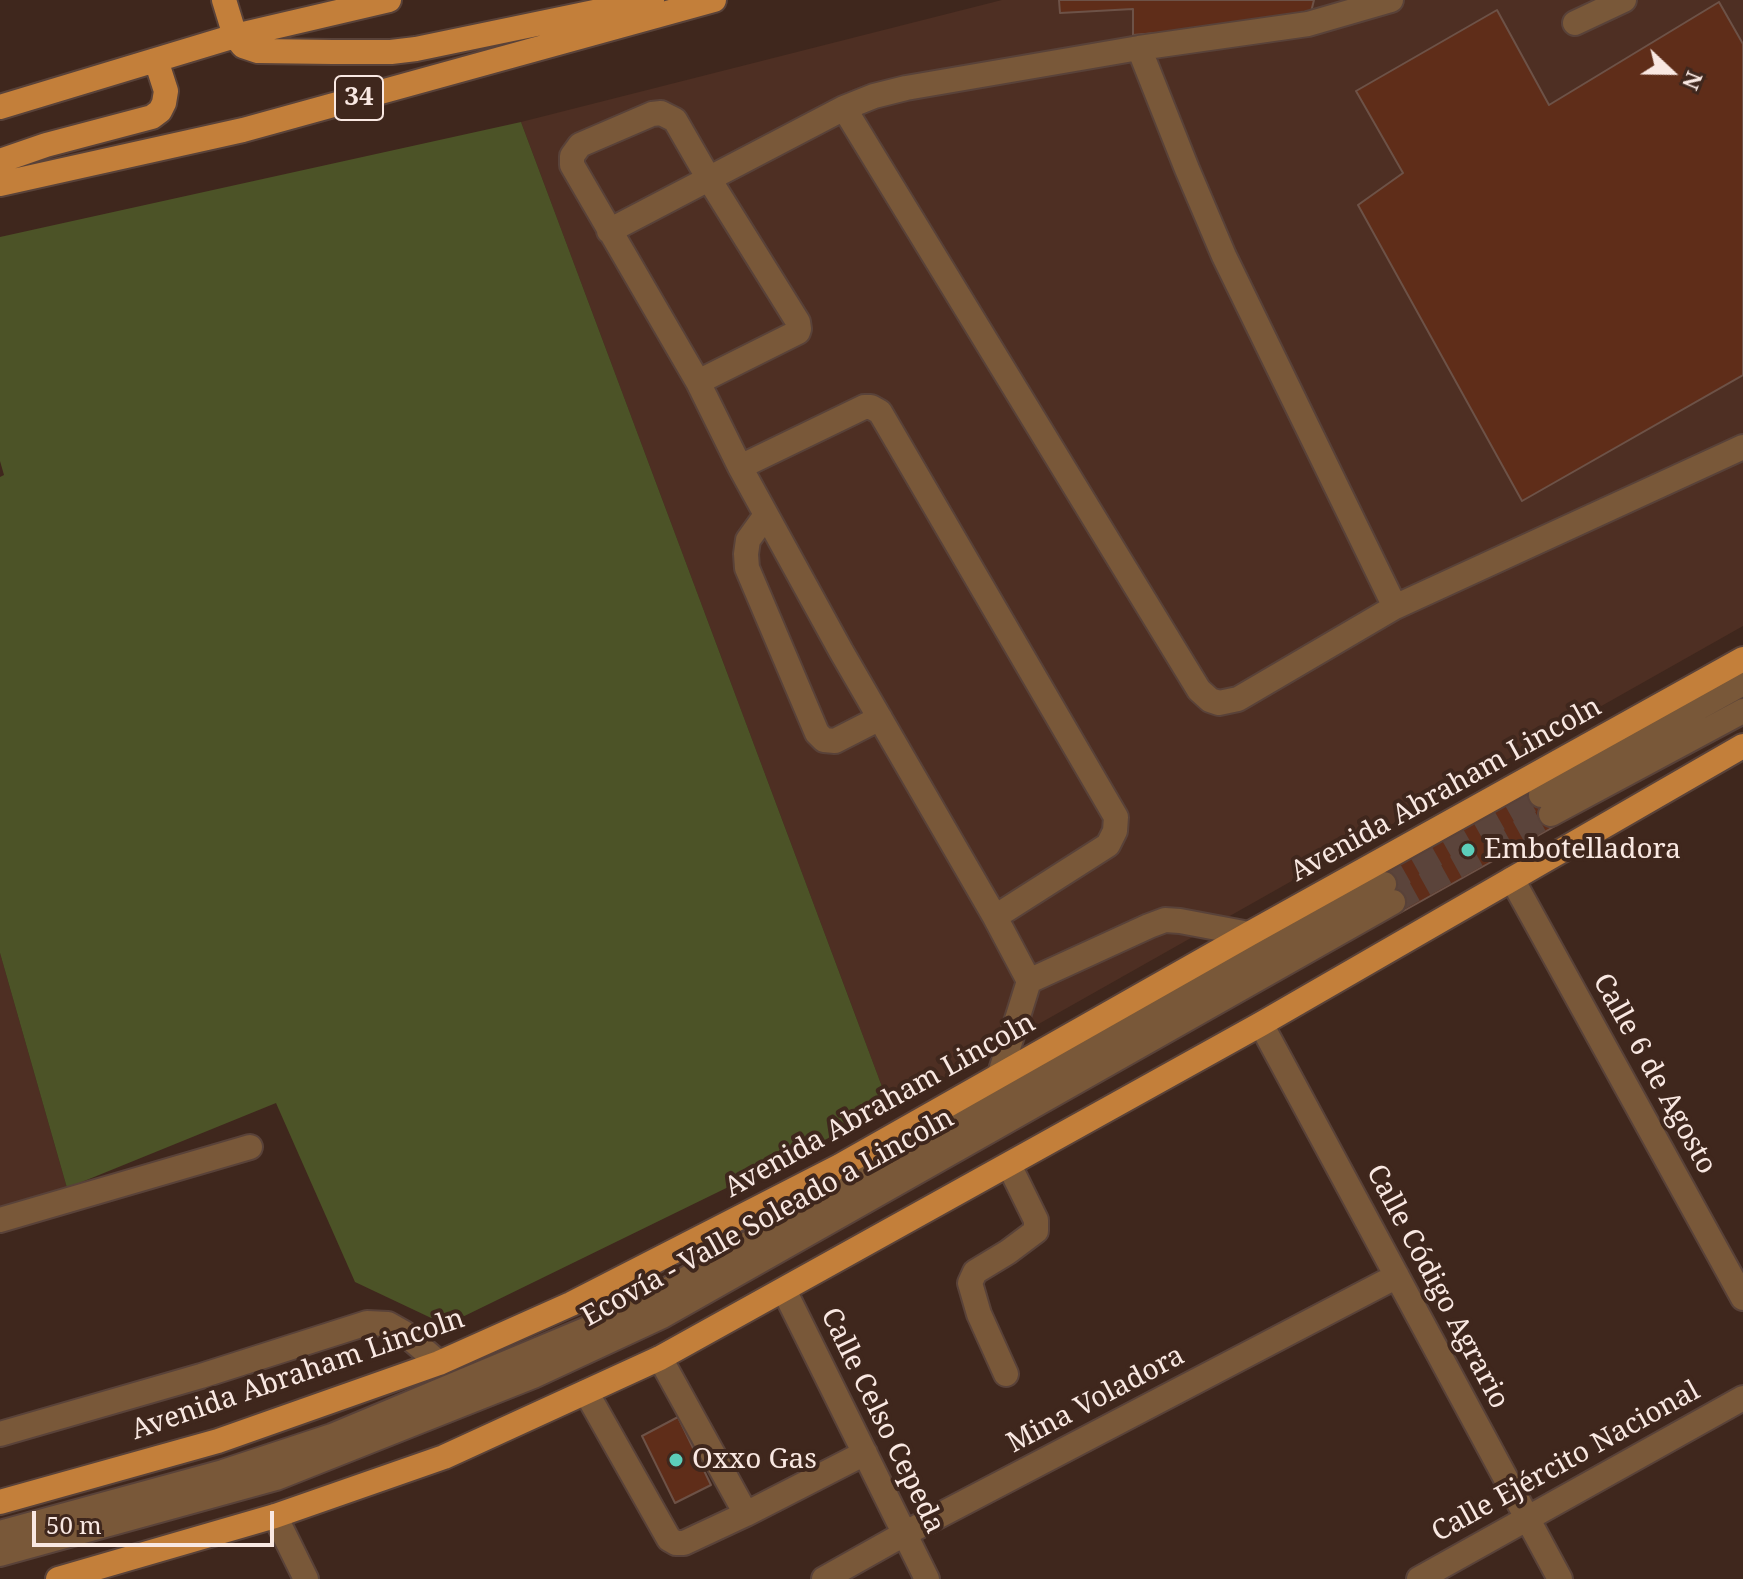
<!DOCTYPE html>
<html>
<head>
<meta charset="utf-8">
<style>
  body { margin:0 }
  #map { position:relative; width:1743px; height:1579px; overflow:hidden; background:#3f271d; font-family:"Noto Serif",serif }
  canvas { display:block }
  .north { position:absolute; left:1631px; top:32px; width:80px; height:80px; -webkit-text-stroke:6px #3f271d; paint-order:stroke; rotate:112deg; font-size:22px; font-weight:700; line-height:32px; text-align:center; color:#f9e8e2 }
  .north::after { content:''; display:block; margin:auto; width:28px; height:36px; background:#f9e8e2; clip-path:polygon(50% 0,100% 100%,50% 72%,0 100%) }
  .scale { position:absolute; left:32px; top:1511px; width:242px; height:36px; box-sizing:border-box; border:4px solid #f9e8e2; border-top:0; padding-left:10px; font-size:24px; line-height:28px; white-space:nowrap; color:#f9e8e2; -webkit-text-stroke:6px #3f271d; paint-order:stroke }
</style>
</head>
<body>
<div id="map">
<canvas width="1743" height="1579"></canvas>
<div class="north">N</div>
<div class="scale">50 m</div>
</div>
<script>
const c = document.querySelector('canvas').getContext('2d');
c.lineJoin = 'round';
function fill(path, color) { c.fillStyle = color; c.fill(path, 'evenodd'); }
const poly = rows => new Path2D(rows.map(r => 'M' + r).join(''));
function trace(path, color, width, dash) { c.strokeStyle = color; c.lineWidth = width; c.lineCap = dash ? 'butt' : 'round'; c.setLineDash(dash || []); c.stroke(path); }
function label(font, color, halo, rows, align = 'center') {
  c.font = font + ' "Noto Serif",serif'; c.lineWidth = 8; c.setLineDash([]); c.textBaseline = 'middle'; c.strokeStyle = halo; c.fillStyle = color; for (const [text, x, y, turn = 0] of rows) {
    c.save(); c.translate(x, y); c.rotate((+turn || 0) * Math.PI / 180); c.textAlign = isNaN(turn) ? turn : align; if (halo) c.strokeText(text, 0, 0); c.fillText(text, 0, 0); c.restore();
  }
}
const built = poly([
  [1002,0,1743,0,1743,626,890,1108,521,122],
  [0,953,67,1188,0,1209]
]);
const green = poly([
  [521,122,890,1108,446,1325,355,1282,276,1103,67,1188,0,953,0,477,4,475,0,461,0,237]
]);
const building = poly([
  [1059,0,1314,0,1309,20,1133,35,1133,9,1060,13,1059,0],
  [1719,2,1743,44,1743,375,1522,501,1358,205,1403,173,1356,91,1497,10,1549,105,1719,2],
  [1536,788,1557,825,1400,913,1379,876,1536,788],
  [678,1417,711,1485,675,1503,642,1436,678,1417]
]);
const minorTunnel = poly([
  [1384,884,1541,795],
  [1393,902,1551,814]
]);
const minor = poly([
  [1391,0,1308,24,1139,48,906,88,874,96,844,108,1199,690,1210,700,1219,703,1238,699,1395,607,1743,447],
  [1575,23,1624,0],
  [1139,48,1187,169,1224,256,1395,607],
  [609,231,844,108],
  [698,382,798,332,799,329,798,322,709,179,675,120,661,113,652,114,580,145,572,156,572,165,698,382,740,467,841,651,995,917,1029,981,999,1077],
  [740,467,864,407,871,407,880,412,1116,817,1115,831,1108,845,995,917],
  [766,515,748,540,746,554,747,568,817,733,824,740,835,741,880,718],
  [1541,795,1743,683],
  [1551,814,1743,711],
  [1512,879,1743,1298],
  [1029,981,1149,926,1165,920,1180,921,1249,934],
  [1261,1024,1560,1579],
  [0,1220,250,1147],
  [784,1290,927,1579],
  [1006,1374,979,1314,970,1283,975,1272,1008,1252,1036,1231,1036,1220,1009,1165],
  [586,1392,669,1539,676,1543,684,1543,746,1514,660,1358],
  [0,1434,201,1376,367,1323,388,1324,404,1333,439,1363],
  [746,1514,865,1453],
  [275,1516,306,1579],
  [0,1533,223,1472,332,1436,628,1312,1384,884],
  [0,1554,276,1478,533,1376,662,1316,1393,902],
  [824,1579,904,1534,1397,1276],
  [1419,1579,1743,1398]
]);
const major = poly([
  [224,0,235,36,243,46,258,51,333,52,391,52,416,49,652,0],
  [0,107,235,36,389,0],
  [0,161,46,145,152,117,160,111,164,103,166,91,156,60],
  [0,184,243,130,714,0],
  [0,1502,218,1441,439,1363,571,1304,840,1166,1249,934,1743,659],
  [58,1579,275,1516,444,1457,660,1358,1261,1024,1743,746]
]);
const markers = [
  [1468,850,8,"#5cceba"],
  [676,1460,8,"#5cceba"]
];
const shields = [
  [359,98,48]
];
const shieldNames = [
  ["34",359,98]
];
const streetNames = [
  ["Avenida Abraham Lincoln",1446,790,-29],
  ["Calle 6 de Agosto",1654,1074,61],
  ["Avenida Abraham Lincoln",880,1106,-29],
  ["Ecovía - Valle Soleado a Lincoln",768,1218,-29],
  ["Calle Código Agrario",1437,1287,62],
  ["Avenida Abraham Lincoln",298,1375,-19],
  ["Mina Voladora",1096,1400,-28],
  ["Calle Celso Cepeda",882,1421,64],
  ["Calle Ejército Nacional",1566,1462,-29]
];
const poiNames = [
  ["Embotelladora",1484,850],
  ["Oxxo Gas",692,1460]
];
fill(built, '#4e2f23');
fill(green, '#4c5327');
fill(building, '#5f2d19');
trace(building, '#6d5247', 2);
trace(minorTunnel, '#5b443b', 24, [24, 12]);
trace(minor, '#594239', 28);
trace(major, '#594239', 28);
trace(minor, '#795839', 24);
trace(major, '#c37f3a', 24);
for (const [x, y, r, color] of markers) { const dot = new Path2D(); dot.arc(x, y, r, 0, 2 * Math.PI); c.fillStyle = color; c.fill(dot); trace(dot, '#3f271d', 3); }
for (const [x, y, w] of shields) { const box = new Path2D(); box.roundRect(x - w / 2, y - 22, w, 44, 6); c.fillStyle = '#3f271d'; c.fill(box); trace(box, '#f9e8e2', 2); }
label('bold 26px', '#f9e8e2', null, shieldNames);
label('28px', '#f9e8e2', '#3f271d', streetNames);
label('28px', '#f9e8e2', '#3f271d', poiNames, 'left');
</script>
</body>
</html>
